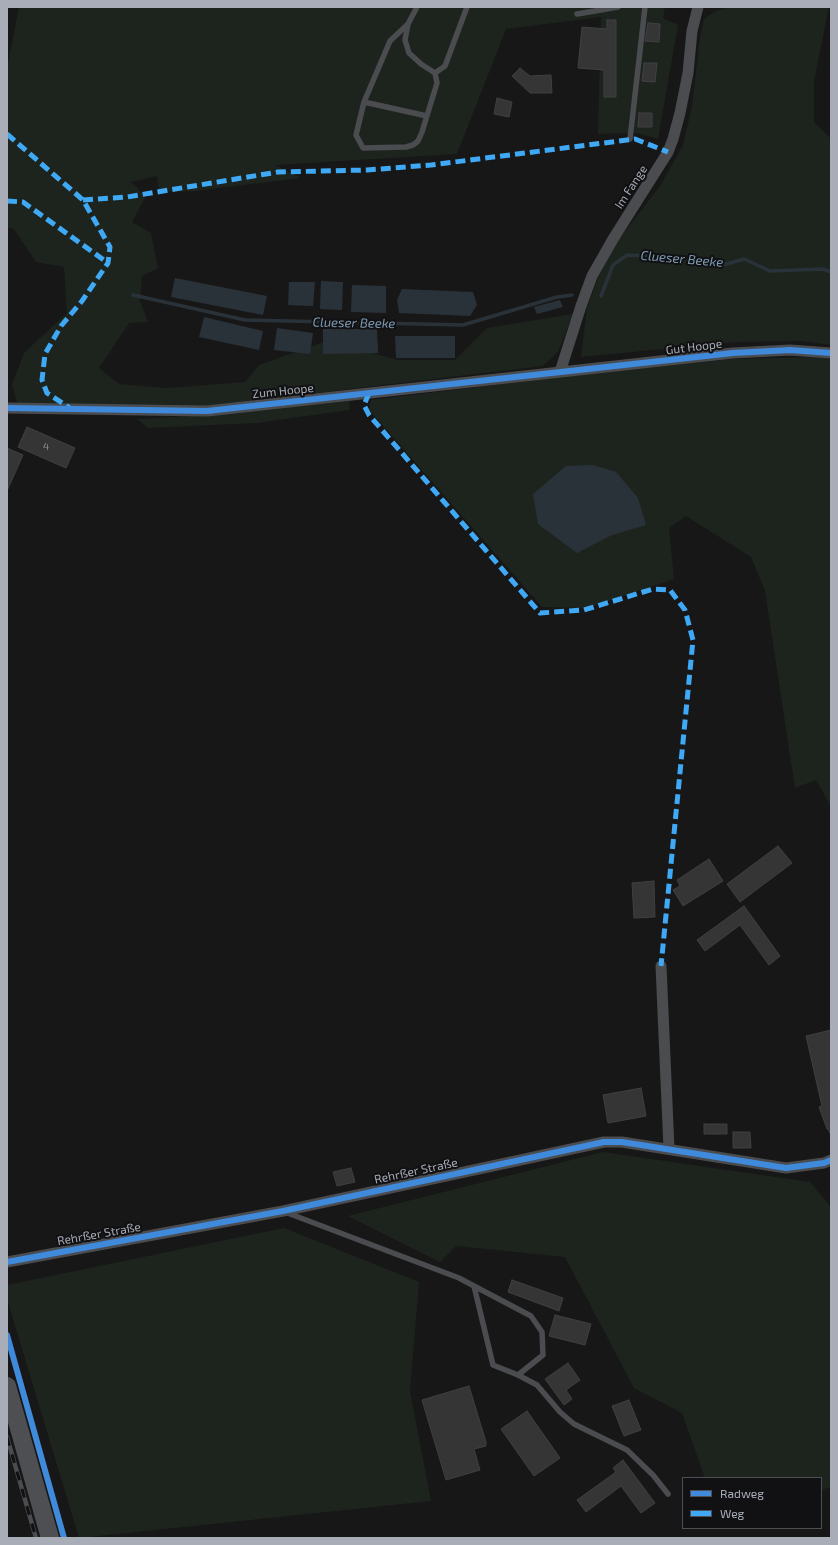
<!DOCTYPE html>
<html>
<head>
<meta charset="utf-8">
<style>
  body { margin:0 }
  #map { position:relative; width:838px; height:1545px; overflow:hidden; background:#171717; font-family:"Exo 2",sans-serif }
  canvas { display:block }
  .frame { position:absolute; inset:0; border:8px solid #a8adb8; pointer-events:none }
  .legend { position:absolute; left:682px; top:1477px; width:140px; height:52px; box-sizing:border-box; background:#111113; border:1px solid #4d4f55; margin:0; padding:5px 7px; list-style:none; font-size:12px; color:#a8adb8 }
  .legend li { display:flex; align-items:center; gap:8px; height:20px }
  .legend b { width:20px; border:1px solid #4d4f55 }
</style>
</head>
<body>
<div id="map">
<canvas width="838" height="1545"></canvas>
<div class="frame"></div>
<ul class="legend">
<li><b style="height:5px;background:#408adc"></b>Radweg</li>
<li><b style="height:5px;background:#3fa9f5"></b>Weg</li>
</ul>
</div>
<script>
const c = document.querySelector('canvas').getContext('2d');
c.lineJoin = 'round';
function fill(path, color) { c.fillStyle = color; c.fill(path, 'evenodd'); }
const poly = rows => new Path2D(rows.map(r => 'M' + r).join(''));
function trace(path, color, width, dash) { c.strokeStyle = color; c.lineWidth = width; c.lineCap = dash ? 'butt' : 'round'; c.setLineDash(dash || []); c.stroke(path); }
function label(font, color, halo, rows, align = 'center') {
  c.font = font + ' "Exo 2",sans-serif'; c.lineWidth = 4; c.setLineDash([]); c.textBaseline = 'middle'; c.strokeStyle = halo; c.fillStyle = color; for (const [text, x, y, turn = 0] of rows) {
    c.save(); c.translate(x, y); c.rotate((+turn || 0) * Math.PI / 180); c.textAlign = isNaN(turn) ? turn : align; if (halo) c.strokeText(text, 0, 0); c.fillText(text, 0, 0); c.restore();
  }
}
const green = poly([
  [19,7,665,7,663,18,678,25,658,139,637,133,598,134,601,17,506,29,457,154,275,165,301,178,195,191,159,192,157,176,131,182,146,196,132,222,151,233,158,268,142,276,140,301,148,322,129,323,99,368,119,384,167,388,245,382,259,365,327,341,398,360,455,360,487,328,573,314,558,352,543,366,206,406,17,403,12,384,24,353,67,313,64,267,36,262,14,229,7,227,7,68],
  [730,7,829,7,814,81,814,122,831,139,831,345,801,341,735,342,581,357,587,308,598,278,616,243,660,186,683,145,692,106,700,37,704,19,716,11],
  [817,357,831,359,831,807,816,780,795,788,765,591,751,557,686,516,669,528,674,579,587,608,542,607,369,410,371,400,560,377,734,359],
  [350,401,349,410,257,423,148,428,137,419,208,415],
  [603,1152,810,1182,831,1207,831,1487,821,1490,821,1478,705,1478,682,1413,634,1388,565,1257,456,1246,440,1262,348,1216],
  [284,1228,419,1282,410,1391,431,1501,79,1538,7,1299,7,1285]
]);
const water = poly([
  [175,278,267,296,263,315,171,297],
  [321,281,343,282,342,310,320,309],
  [289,282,315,282,313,306,288,305],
  [352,285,386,286,386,313,351,312],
  [402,289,473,292,477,305,470,316,399,313,397,300],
  [560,300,563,307,537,314,534,307],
  [204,317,263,331,259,350,199,337],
  [277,328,313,333,310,354,274,350],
  [323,329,377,329,378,353,323,354],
  [395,336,455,336,455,358,396,358],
  [593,465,616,472,638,498,646,525,612,535,577,553,538,524,533,494,566,466]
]);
const stream = poly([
  [133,295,245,320,463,325,557,297,572,295],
  [601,296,613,265,627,255,685,258,696,263,711,260,723,265,744,259,770,271,823,269,831,272]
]);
const building = poly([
  [607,20,616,20,616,97,604,97,604,70,578,68,582,27,607,29,607,20],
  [648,23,660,24,659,42,645,41,648,23],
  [644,63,657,63,655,82,642,81,644,63],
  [520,68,530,76,551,75,552,93,530,93,512,76,520,68],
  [497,98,512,102,509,117,494,114,497,98],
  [639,113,652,113,652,127,638,127,639,113],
  [27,427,75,448,66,468,18,447,27,427],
  [7,448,23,455,7,491,7,448],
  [778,846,792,863,740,902,727,884,778,846],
  [709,859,723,881,683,906,673,890,680,886,677,880,709,859],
  [654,881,655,917,634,918,632,883,654,881],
  [744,906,780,956,769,965,740,925,705,951,697,940,744,906],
  [831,1030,831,1135,828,1129,827,1129,819,1107,822,1106,806,1036,831,1030],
  [641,1088,646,1116,608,1123,603,1095,641,1088],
  [704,1124,727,1124,727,1134,704,1134,704,1124],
  [733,1132,750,1132,751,1148,733,1148,733,1132],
  [351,1168,355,1182,337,1186,333,1172,351,1168],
  [512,1280,563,1298,559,1311,508,1292,512,1280],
  [555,1315,591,1324,585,1345,549,1336,555,1315],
  [568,1363,580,1380,566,1390,572,1399,564,1405,545,1379,568,1363],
  [469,1386,486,1442,486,1446,474,1449,480,1470,446,1480,422,1400,469,1386],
  [629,1400,641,1430,624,1436,612,1406,629,1400],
  [527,1411,560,1458,534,1476,501,1429,527,1411],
  [623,1460,655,1503,641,1513,621,1486,586,1512,577,1500,616,1472,613,1468,623,1460]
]);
const service = poly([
  [577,14,618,7],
  [408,24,390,41,364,102,356,135,363,148,406,147,413,145,418,141,422,132,437,83,435,73,421,64,409,53,405,40,408,24,417,7],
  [435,73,445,66,467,7],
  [364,102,427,116],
  [630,139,645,7],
  [285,1212,459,1278,474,1286,531,1316,542,1332,543,1355,518,1375,493,1365,474,1286],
  [518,1375,537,1385,560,1412,574,1424,627,1450,653,1475,668,1494]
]);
const minor = poly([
  [560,372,581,306,592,276,613,239,668,152,673,139,680,113,688,73,692,31,698,7],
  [7,408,207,411,733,353,790,350,831,353],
  [661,966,669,1149],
  [7,1262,283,1211,604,1142,622,1142,786,1168,824,1163,831,1160]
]);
const primary = poly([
  [7,1386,50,1538]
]);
const rail = poly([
  [7,1437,36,1538]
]);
const quiet = poly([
  [7,134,83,200,110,247,108,263,82,301,61,326,45,354,42,380,47,393,70,408],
  [83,200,127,197,278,172,367,170,431,165,635,139,668,152],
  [7,201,23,202,108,263],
  [369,393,364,405,369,415,540,613,584,610,653,589,670,590,685,610,693,640,661,966]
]);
const cycleway = poly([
  [7,408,207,411,733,353,790,350,831,353],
  [7,1262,283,1211,604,1142,622,1142,786,1168,824,1163,831,1160],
  [7,1335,64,1538]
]);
const numberNames = [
  ["4",46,447]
];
const streetNames = [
  ["Im Fange",631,187,-57],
  ["Gut Hoope",694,347,-7],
  ["Zum Hoope",283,391,-6],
  ["Rehrßer Straße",416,1171,-12],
  ["Rehrßer Straße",99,1234,-10]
];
const waterNames = [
  ["Clueser Beeke",682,259,5],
  ["Clueser Beeke",354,323,1]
];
fill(green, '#1d241e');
fill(water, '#2a3239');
trace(stream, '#2a3239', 3.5);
fill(building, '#353536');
trace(building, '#3f4043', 1);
trace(service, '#4b4c50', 5.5);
trace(minor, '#4b4c50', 11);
trace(primary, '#4d4f52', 18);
trace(rail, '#4b4c4f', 4.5);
trace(rail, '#111113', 3, [9]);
trace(quiet, '#3fa9f5', 5, [10, 5]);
trace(cycleway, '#408adc', 6);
label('10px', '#8b8f98', null, numberNames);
label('12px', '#a8adb8', '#111113', streetNames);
label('italic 13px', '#7f9bb3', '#111113', waterNames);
</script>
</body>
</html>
